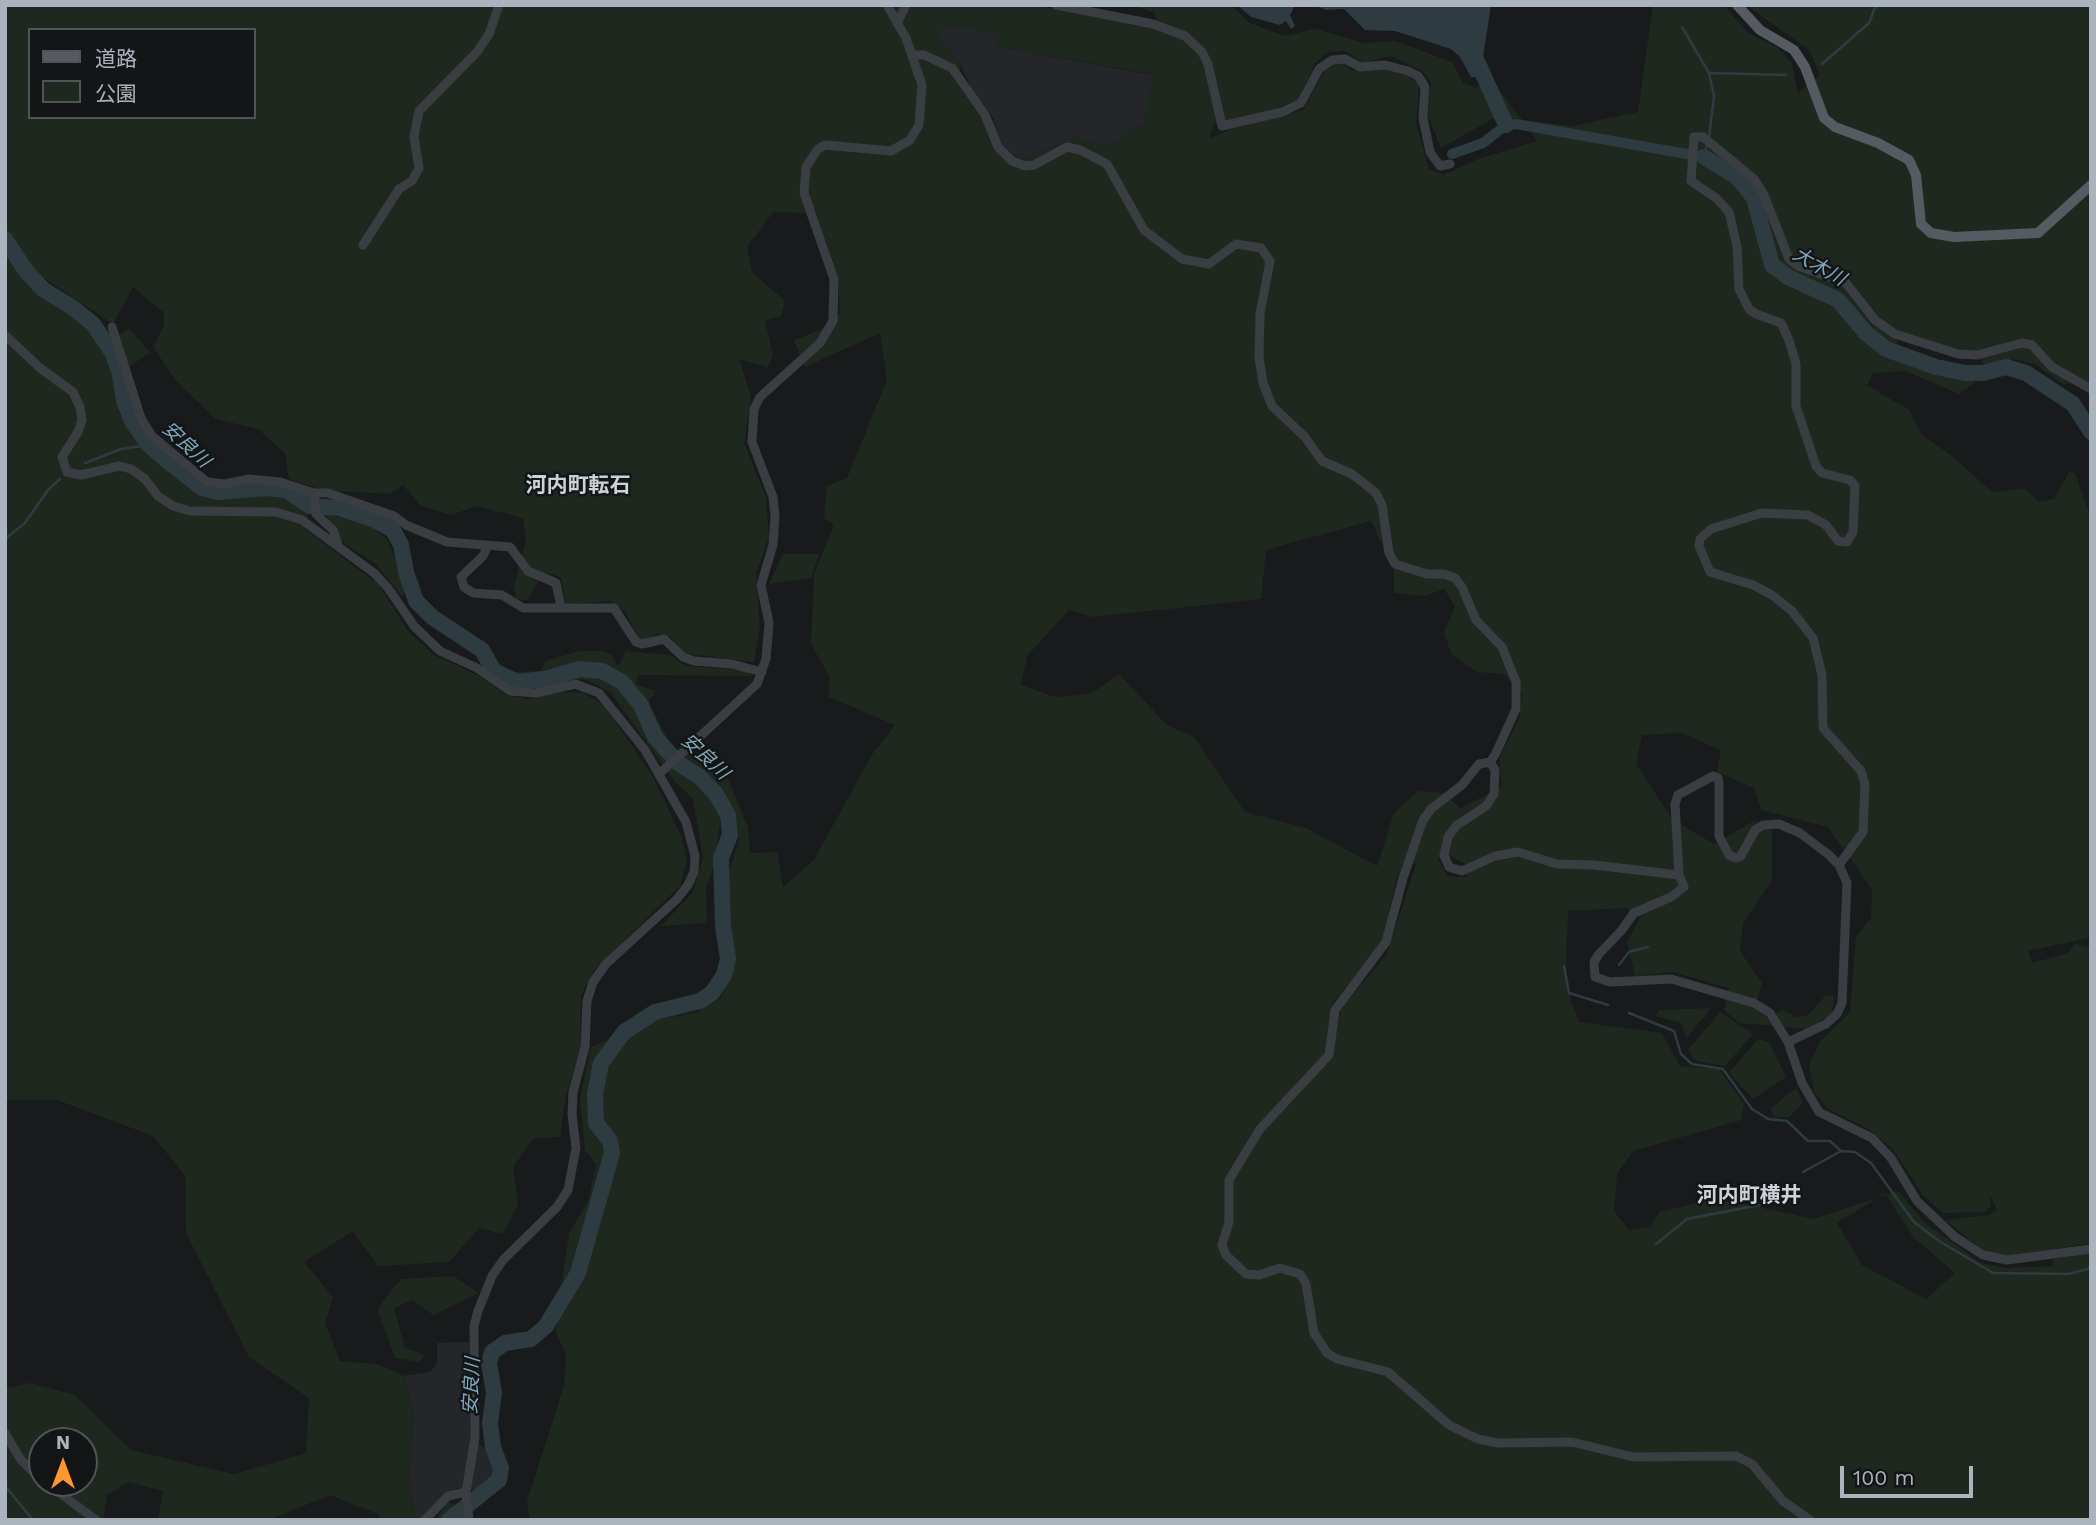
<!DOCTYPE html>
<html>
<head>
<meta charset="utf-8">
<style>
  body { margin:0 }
  #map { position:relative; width:2096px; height:1525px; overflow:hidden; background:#191a1c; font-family:"Work Sans","Noto Sans JP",sans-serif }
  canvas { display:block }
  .frame { position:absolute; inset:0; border:7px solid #abb3bd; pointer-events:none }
  .legend { position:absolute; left:28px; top:28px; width:228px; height:91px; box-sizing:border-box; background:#141517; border:2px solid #505459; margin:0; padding:9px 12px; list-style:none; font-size:21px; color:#abb3bd }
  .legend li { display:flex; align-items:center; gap:14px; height:35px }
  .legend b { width:35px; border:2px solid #505459 }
  .north { position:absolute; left:28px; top:1427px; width:70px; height:70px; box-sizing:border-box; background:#141517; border:2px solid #505459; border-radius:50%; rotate:0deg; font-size:19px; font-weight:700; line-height:28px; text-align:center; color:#abb3bd }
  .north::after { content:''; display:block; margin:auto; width:24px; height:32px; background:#ff972f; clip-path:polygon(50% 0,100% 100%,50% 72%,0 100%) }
  .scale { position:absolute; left:1840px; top:1466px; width:133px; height:32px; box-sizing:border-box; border:4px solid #abb3bd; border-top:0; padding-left:9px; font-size:21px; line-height:24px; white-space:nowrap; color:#abb3bd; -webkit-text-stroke:5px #141517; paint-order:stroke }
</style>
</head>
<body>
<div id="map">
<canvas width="2096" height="1525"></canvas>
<div class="frame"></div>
<ul class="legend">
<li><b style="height:9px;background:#565a61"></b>道路</li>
<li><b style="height:19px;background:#1f281f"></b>公園</li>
</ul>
<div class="north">N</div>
<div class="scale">100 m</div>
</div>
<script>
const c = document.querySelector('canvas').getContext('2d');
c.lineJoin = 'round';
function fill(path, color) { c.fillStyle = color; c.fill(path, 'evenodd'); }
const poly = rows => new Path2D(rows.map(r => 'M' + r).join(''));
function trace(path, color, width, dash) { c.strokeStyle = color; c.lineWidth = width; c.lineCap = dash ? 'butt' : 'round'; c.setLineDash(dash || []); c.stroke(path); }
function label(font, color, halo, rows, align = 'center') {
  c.font = font + ' "Work Sans","Noto Sans JP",sans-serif'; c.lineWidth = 5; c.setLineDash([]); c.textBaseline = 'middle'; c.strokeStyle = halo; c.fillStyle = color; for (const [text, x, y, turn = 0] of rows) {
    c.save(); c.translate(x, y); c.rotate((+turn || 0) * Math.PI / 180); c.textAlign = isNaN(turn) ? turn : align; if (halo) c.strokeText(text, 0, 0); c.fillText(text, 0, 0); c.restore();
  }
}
const built = poly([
  [939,25,993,31,1000,47,1153,75,1145,122,1107,147,1075,137,1025,159,1005,151,995,121,972,90,961,65,938,37],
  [469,1342,471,1440,487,1449,494,1466,490,1483,474,1490,459,1488,450,1491,422,1520,415,1520,409,1476,414,1415,404,1376,430,1372,437,1363,437,1343]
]);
const green = poly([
  [5,5,1034,5,1159,30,1155,13,1132,5,1232,5,1248,22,1284,36,1315,29,1364,43,1395,41,1452,62,1463,83,1478,88,1482,67,1522,120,1573,126,1638,112,1653,5,1724,5,1748,33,1777,47,1791,62,1798,93,1820,75,1809,50,1746,5,2091,5,2091,384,2085,382,2063,384,2035,364,2013,359,1984,364,1976,351,1958,351,1897,333,1896,359,1976,382,1959,394,1905,371,1873,373,1867,385,1909,410,1923,436,1952,456,1992,492,2024,488,2039,502,2054,499,2069,472,2075,473,2091,519,2091,942,2088,938,2028,951,2032,963,2068,953,2075,944,2088,947,2091,952,2091,1243,2004,1257,1984,1251,1945,1220,1989,1215,1997,1209,1989,1193,1991,1206,1985,1212,1943,1213,1923,1195,1892,1148,1867,1128,1827,1108,1814,1091,1809,1065,1819,1043,1850,1012,1856,937,1871,918,1872,889,1828,827,1761,810,1754,788,1717,772,1721,750,1682,733,1642,735,1636,764,1672,819,1714,844,1754,821,1772,831,1772,880,1743,923,1740,951,1762,983,1755,1008,1768,1018,1783,1010,1796,1017,1808,1015,1825,996,1834,995,1832,1014,1808,1029,1739,1023,1724,1010,1729,988,1673,972,1635,976,1627,942,1640,918,1626,908,1568,911,1566,966,1571,1002,1579,1022,1662,1033,1680,1066,1719,1069,1744,1104,1741,1120,1633,1151,1617,1174,1614,1211,1629,1230,1650,1227,1660,1212,1717,1198,1813,1219,1898,1191,1925,1223,1981,1263,2005,1268,2053,1266,2052,1259,2091,1253,2091,1520,530,1520,527,1501,564,1386,566,1354,555,1330,568,1293,562,1280,569,1233,588,1201,596,1165,585,1150,580,1099,591,1047,656,1020,699,1012,721,997,733,965,729,874,739,839,732,814,721,818,713,868,706,887,707,923,661,926,693,892,703,857,693,799,676,783,610,692,587,680,571,679,536,686,510,672,540,671,546,661,579,651,603,651,611,655,618,667,626,651,669,655,686,666,742,670,754,676,637,675,636,684,656,691,648,702,673,748,697,755,725,772,748,827,750,853,777,852,783,887,814,860,871,756,895,725,829,697,829,676,811,644,814,574,834,524,824,519,827,486,847,478,887,380,880,333,805,367,794,340,820,330,840,313,838,275,815,210,806,213,773,212,747,247,752,272,785,301,781,316,765,321,773,355,768,367,739,359,751,397,744,443,766,497,769,537,756,574,760,627,754,662,683,653,670,637,657,633,649,639,639,639,625,611,610,601,566,604,561,577,547,573,539,580,528,600,516,599,514,586,526,540,523,518,477,506,451,515,420,505,403,485,390,494,323,490,289,479,285,453,258,429,216,419,177,382,153,347,164,326,164,313,133,287,113,324,44,278,40,293,86,323,112,368,120,414,145,452,206,496,286,496,309,511,305,529,378,584,408,631,434,655,479,676,506,695,528,699,558,692,583,693,603,704,652,775,682,838,687,860,680,886,594,970,581,995,580,1048,566,1095,560,1137,534,1138,513,1167,518,1204,503,1234,479,1228,449,1262,378,1266,353,1231,304,1262,333,1297,325,1323,340,1361,377,1364,404,1376,414,1415,409,1476,415,1520,378,1520,380,1515,330,1495,269,1520,158,1520,163,1491,128,1482,107,1495,103,1520,5,1520,5,1388,31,1383,75,1395,131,1450,234,1474,306,1453,309,1398,249,1357,186,1233,185,1176,153,1136,57,1100,5,1100],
  [940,25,993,31,1000,47,1152,74,1145,122,1107,147,1075,137,1025,159,1005,151,995,121,980,117,958,85,961,65,938,37],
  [30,30,254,30,254,117,30,117],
  [1345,51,1363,63,1391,56,1422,71,1431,82,1428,116,1441,148,1492,119,1522,120,1537,141,1478,159,1444,175,1429,169,1416,124,1419,84,1406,75,1386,70,1352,71,1342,63,1334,64,1324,72,1303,110,1234,128,1209,139,1214,124,1277,108,1298,100,1315,63,1328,52],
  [1371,521,1394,569,1394,593,1425,596,1444,589,1455,606,1444,632,1451,653,1477,672,1504,674,1522,693,1520,717,1499,759,1502,786,1460,809,1444,793,1418,791,1394,813,1377,866,1306,828,1245,812,1194,737,1168,726,1119,674,1092,693,1055,697,1021,685,1027,656,1069,610,1093,617,1261,599,1266,550],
  [1407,856,1416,864,1387,954,1341,1009,1335,1034,1328,1028,1332,1004,1382,943,1396,880],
  [1451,856,1465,864,1467,877,1447,876,1438,859],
  [1885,1193,1913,1237,1955,1273,1926,1299,1862,1265,1837,1223],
  [42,1441,84,1441,84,1483,42,1483],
  [129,328,150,352,129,367,117,336],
  [325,514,369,524,388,541,405,587,403,597,376,564,345,544],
  [783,554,819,554,811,578,769,584],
  [1711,1008,1686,1039,1681,1023,1655,1016,1659,1010],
  [1720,1012,1753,1034,1725,1066,1696,1061,1688,1050],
  [1758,1039,1769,1042,1786,1077,1753,1099,1729,1073],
  [1796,1088,1803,1103,1789,1117,1775,1117,1770,1109],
  [453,1276,479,1293,433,1315,413,1300,394,1308,405,1348,426,1355,419,1362,395,1358,377,1309,401,1279],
  [448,1502,458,1506,455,1520,435,1520]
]);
const water = poly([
  [1237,5,1295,5,1290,15,1295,26,1291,29,1286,21,1280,25,1251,17],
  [1314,5,1491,5,1480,77,1471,77,1460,57,1451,49,1395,31,1365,30,1344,9,1326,10]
]);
const stream = poly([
  [1682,27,1709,73,1714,96,1709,138],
  [1822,64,1869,23,1876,5],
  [1709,73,1786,75],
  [1704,157,1707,144],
  [85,463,121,449,149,445],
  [5,539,25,523,48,490,60,479],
  [1619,965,1629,952,1648,947],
  [1564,966,1569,993,1608,1005],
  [1629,1013,1674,1031,1681,1054,1692,1064,1723,1069,1752,1109,1768,1119,1787,1121,1808,1141,1830,1141,1841,1151,1855,1152,1871,1163,1914,1222,1939,1241,1993,1273,2069,1274,2091,1268],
  [1803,1172,1841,1151],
  [1656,1244,1687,1219,1770,1203,1787,1193,1790,1183],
  [5,1486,33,1520]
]);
const canal = poly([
  [1452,154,1483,143,1506,125,1516,124,1704,157]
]);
const river = poly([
  [1472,50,1506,125],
  [1704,157,1737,177,1754,198,1772,265,1788,277,1838,300,1866,333,1886,349,1936,367,1965,373,1983,373,2006,367,2026,373,2073,404,2091,432],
  [5,239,26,271,44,290,72,307,93,324,112,352,119,370,124,401,133,423,149,445,166,460,202,488,218,492,267,488,286,490,310,506,339,508,375,520,393,530,401,545,406,572,416,601,432,617,482,650,494,671,517,682,545,679,580,669,602,671,622,682,641,705,655,737,678,763,700,777,716,794,728,815,730,835,721,858,723,926,728,959,724,975,712,993,700,1001,655,1012,624,1032,601,1063,595,1094,596,1123,610,1141,612,1153,578,1273,546,1326,531,1339,505,1343,492,1352,489,1363,494,1393,490,1423,493,1447,501,1468,499,1480,449,1520]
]);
const minor = poly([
  [1056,5,1153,24,1185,36,1202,52,1208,64,1222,126,1282,112,1301,103,1319,69,1332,60,1345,59,1360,67,1385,65,1408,71,1418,76,1425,87,1423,118,1430,152,1440,166,1450,164],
  [897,23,906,5],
  [913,55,924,55,952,68,985,115,998,147,1012,161,1025,166,1034,165,1067,147,1080,150,1107,164,1144,230,1182,259,1209,264,1236,244,1261,248,1270,261,1260,314,1259,357,1263,383,1272,406,1305,437,1322,461,1352,474,1376,493,1382,505,1389,553,1395,564,1427,574,1444,574,1455,578,1462,587,1476,620,1502,647,1516,682,1516,709,1495,755,1490,762,1479,764,1462,785,1431,809,1423,820,1403,878,1386,942,1335,1010,1329,1055,1260,1129,1229,1180,1229,1222,1222,1245,1226,1255,1246,1274,1259,1275,1280,1268,1300,1274,1306,1284,1314,1333,1327,1353,1337,1359,1388,1372,1449,1425,1478,1439,1498,1443,1572,1442,1633,1457,1736,1456,1752,1464,1783,1501,1810,1520],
  [363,245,399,189,412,181,419,168,414,137,419,111,477,52,489,34,499,5],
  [112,327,141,418,152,436,207,482,225,484,249,479,280,482,314,493,328,493,394,516,406,525,447,542,510,547,528,571,556,583,561,607],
  [5,335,40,368,73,392,80,407,82,420,78,432,62,457,67,472,81,475,119,466,131,469,145,479,158,496,173,506,190,511,276,512,302,520,374,573,388,588,414,626,440,651,477,668,510,691,536,693,575,684,599,693,645,750,686,822,695,856,694,872,688,885,677,899,606,964,593,982,587,1001,585,1047,573,1092,572,1114,576,1148,568,1190,557,1207,503,1260,492,1276,478,1311,474,1326,475,1438,466,1492,469,1520],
  [314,493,316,514,333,530,339,547],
  [488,545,483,556,461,577,464,587,473,593,502,595,523,608,614,608,636,642,642,644,664,639,683,657,694,661,732,664,762,672],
  [1490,762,1495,770,1494,794,1486,806,1456,826,1448,837,1444,855,1449,867,1462,871,1495,856,1518,852,1557,864,1594,865,1679,875],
  [659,774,757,684,766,659,769,623,761,585,773,545,775,516,773,497,752,442,754,409,760,397,820,343,833,321,834,279,804,193,806,167,818,149,825,145,891,151,910,140,919,125,922,85,906,38,887,5],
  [1839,865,1863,832,1865,784,1861,771,1823,728,1822,675,1813,638,1792,611,1772,595,1753,585,1710,572,1699,546,1700,539,1711,529,1762,513,1808,515,1826,525,1838,541,1847,542,1853,532,1855,486,1850,480,1822,473,1816,466,1796,406,1796,364,1789,340,1781,323,1756,314,1749,309,1739,289,1737,246,1729,212,1716,198,1691,181,1694,137,1703,137,1754,179,1764,195,1789,259,1798,266,1846,283,1875,320,1895,334,1958,354,1977,355,2022,343,2032,345,2052,367,2091,389],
  [1788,1042,1826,1024,1837,1014,1842,1003,1847,883,1839,865,1829,855,1800,833,1779,824,1763,825,1755,830,1741,856,1736,858,1729,855,1719,836,1719,784,1718,778,1713,776,1678,795,1675,804,1679,875,1684,887,1671,897,1634,913,1621,931,1599,954,1594,962,1595,977,1610,982,1671,979,1754,1003,1770,1013,1788,1042,1802,1083,1819,1112,1872,1138,1891,1158,1917,1201,1955,1237,1983,1255,2007,1260,2091,1249],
  [5,1433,21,1460,42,1480],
  [46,1483,96,1520],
  [425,1520,448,1496,466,1492]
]);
const major = poly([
  [1737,5,1760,30,1794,50,1805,67,1824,118,1835,127,1878,143,1909,160,1916,175,1921,224,1931,233,1954,237,2038,233,2091,185]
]);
const waterNames = [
  ["大木川",1819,267,30],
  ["安良川",186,445,43],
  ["安良川",705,757,43],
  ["安良川",472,1386,-87]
];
const quarterNames = [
  ["河内町転石",578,486],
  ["河内町横井",1749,1196]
];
fill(built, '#252629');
fill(green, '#1f281f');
fill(water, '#2e3c42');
trace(stream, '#2e3c42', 2.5);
trace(canal, '#2e3c42', 10);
trace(river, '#2e3c42', 16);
trace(minor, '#3a3d42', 9);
trace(major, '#565a61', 10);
label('italic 19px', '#7fa8ba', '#141517', waterNames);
label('bold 21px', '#ccd2d8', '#141517', quarterNames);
</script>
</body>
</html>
